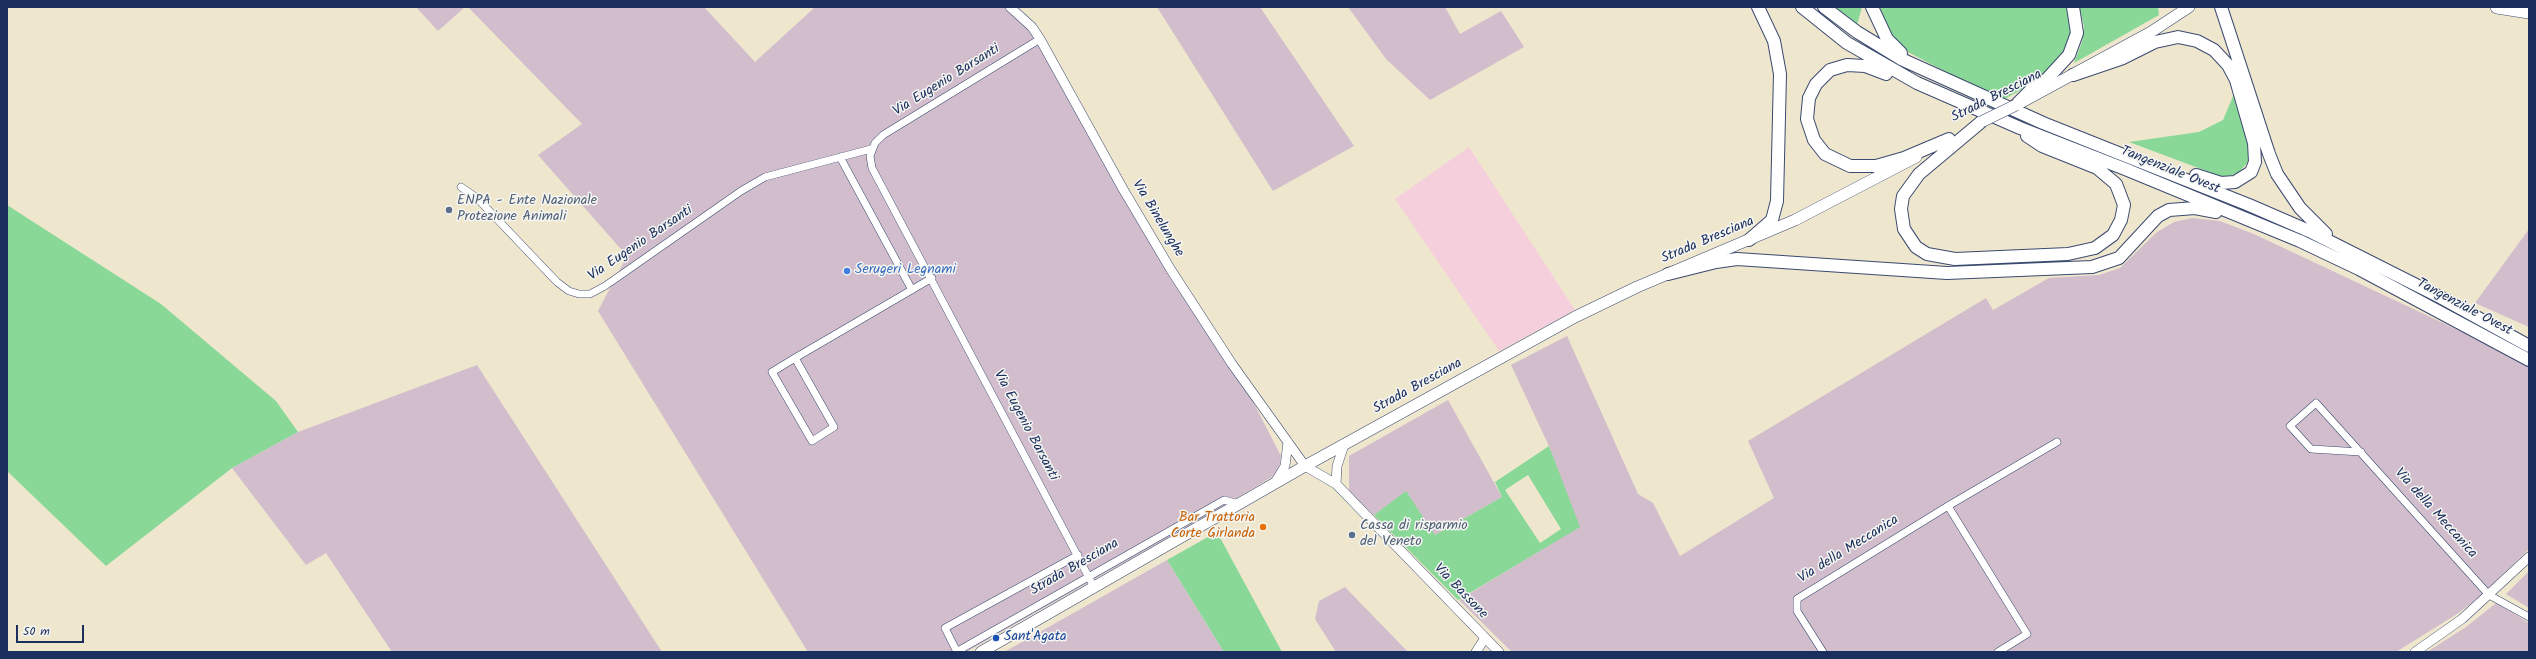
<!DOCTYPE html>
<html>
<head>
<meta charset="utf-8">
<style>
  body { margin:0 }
  #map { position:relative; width:2536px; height:659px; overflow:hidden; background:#efe6ce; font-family:Kalam,sans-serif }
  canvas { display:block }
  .frame { position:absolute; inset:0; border:8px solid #1b2f5e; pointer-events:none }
  .scale { position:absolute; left:16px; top:625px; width:68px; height:18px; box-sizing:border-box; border:2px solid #1b2f5e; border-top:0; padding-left:5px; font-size:12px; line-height:14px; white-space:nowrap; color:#1b2f5e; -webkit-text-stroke:3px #f6f6f2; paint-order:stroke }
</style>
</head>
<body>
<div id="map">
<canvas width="2536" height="659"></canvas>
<div class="frame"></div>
<div class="scale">50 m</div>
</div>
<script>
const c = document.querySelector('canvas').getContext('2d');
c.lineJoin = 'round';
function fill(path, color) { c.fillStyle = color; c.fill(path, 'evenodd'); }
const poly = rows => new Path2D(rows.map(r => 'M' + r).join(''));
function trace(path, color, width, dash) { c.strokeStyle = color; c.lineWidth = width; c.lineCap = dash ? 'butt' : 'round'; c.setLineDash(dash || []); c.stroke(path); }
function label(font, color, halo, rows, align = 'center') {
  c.font = font + ' Kalam,sans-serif'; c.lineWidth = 3; c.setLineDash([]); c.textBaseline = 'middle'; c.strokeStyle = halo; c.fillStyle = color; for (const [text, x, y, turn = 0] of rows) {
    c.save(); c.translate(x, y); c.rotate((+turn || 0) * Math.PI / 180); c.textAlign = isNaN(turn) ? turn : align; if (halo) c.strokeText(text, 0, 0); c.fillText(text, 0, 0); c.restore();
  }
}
const built = poly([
  [1469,147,1575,310,1499,351,1395,199]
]);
const industrial = poly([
  [416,7,465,7,438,31],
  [468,7,704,7,755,62,815,7,1005,7,1033,35,1045,52,1170,278,1250,396,1281,456,1279,467,1272,477,1208,515,966,652,808,652,598,311,627,256,538,155,582,124],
  [1157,7,1260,7,1354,146,1273,191],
  [1348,7,1445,7,1460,34,1501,11,1524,47,1430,100,1386,59],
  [2192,218,2220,221,2256,235,2458,330,2529,366,2529,549,2478,598,2457,614,2396,652,1512,652,1459,600,1579,527,1549,446,1511,365,1567,336,1638,494,1653,503,1680,556,1774,498,1748,441,1986,298,1993,310,2049,278,2099,275,2120,268,2157,232,2174,222],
  [2529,229,2529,327,2475,303],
  [477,365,662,652,392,652,326,553,306,565,232,468,298,432],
  [1448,400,1502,497,1435,535,1406,492,1374,515,1349,491,1349,456],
  [1167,560,1224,652,1004,652,1031,637],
  [2529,571,2529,608,2506,594],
  [1345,587,1408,652,1336,652,1315,619,1319,601],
  [2496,603,2529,623,2529,652,2427,652,2466,627]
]);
const green = poly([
  [1834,7,1862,7,1857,25],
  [1880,7,2070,7,2074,19,2070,47,2042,78,2001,101,1908,52,1896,41,1885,24],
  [2079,7,2158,7,2159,15,2074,63,2082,42,2084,26],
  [2234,94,2251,146,2249,161,2239,172,2225,178,2129,142,2199,132,2223,120],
  [7,205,161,304,276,401,298,432,232,468,106,566,7,471],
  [1549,446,1580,527,1458,600,1374,515,1406,491,1435,535,1502,497,1495,482],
  [1528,475,1561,529,1540,543,1505,490],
  [1217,532,1282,652,1224,652,1167,560]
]);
const minor = poly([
  [1040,39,883,135,875,143,870,156,872,168,1094,587],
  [840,157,912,290],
  [461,187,477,198,557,282,569,291,579,294,590,294,605,286,741,191,765,177,871,149],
  [795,358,834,427,812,441,772,372,795,358,932,278],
  [2361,452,2311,449,2290,426,2316,403,2489,595,2529,617],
  [1948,506,2027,634,1998,652],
  [956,652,1224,500,1239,504],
  [957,652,945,628,1078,555],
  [1823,652,1797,611,1797,599,1948,506,2057,442]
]);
const tertiary = poly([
  [1010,7,1032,27,1040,39,1123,189,1171,270,1232,364,1305,466,1336,484,1499,652],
  [1274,484,1285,466,1288,442],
  [1336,484,1337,466,1344,445],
  [1476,652,1485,638],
  [2415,652,2462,619,2529,557]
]);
const primary = poly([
  [2022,102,2151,32,2189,7],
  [981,652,1305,466,1575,317,1637,287,1795,220,1916,157]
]);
const trunk = poly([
  [1802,7,1847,43,1917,83,2020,128,2125,169,2300,241,2359,269,2529,360],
  [1824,7,1857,32,1901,59,2043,123,2249,205,2309,231,2440,297,2529,346],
  [1872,7,1887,39,1901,53],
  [2221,7,2269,154,2277,174,2300,208,2326,234],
  [1886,74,1865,66,1847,65,1830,70,1816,84,1809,98,1807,119,1814,140,1825,154,1850,166,1876,166,1904,158,1949,139],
  [2073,75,2123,58,2155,42,2169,39,2178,37,2197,41,2214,50,2228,65,2236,80,2254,143,2255,162,2251,172,2235,182,2221,183,2196,175],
  [2016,105,2033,88,2047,79,2069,55,2077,33,2073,7],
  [1981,122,1919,174,1903,196,1901,209,1904,229,1916,247,1927,254,1955,259,2068,254,2095,248,2113,235,2121,220,2124,205,2116,184,2097,168,2042,146,2027,136],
  [1749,240,1772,220,1777,201,1780,74,1774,41,1758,7],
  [1668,274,1716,262,1737,259,1947,273,2092,267,2119,258,2158,216,2169,210,2195,208,2216,212]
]);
const motorway = poly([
  [2497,7,2529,12]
]);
const primaryBridge = poly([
  [1981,122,2016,105]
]);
const markers = [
  [449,210,4,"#5c6f8a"],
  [847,271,4,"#3f7fe0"],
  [1263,527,4,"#e8710a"],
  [1352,535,4,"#5c6f8a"],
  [996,638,4,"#1a4fb4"]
];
const streetNames = [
  ["Via Eugenio Barsanti",947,81,-32],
  ["Strada Bresciana",1997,97,-27],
  ["Tangenziale Ovest",2170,171,22],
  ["Via Binelunghe",1157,219,59],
  ["Strada Bresciana",1708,241,-23],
  ["Via Eugenio Barsanti",641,244,-34],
  ["Tangenziale Ovest",2464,308,28],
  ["Strada Bresciana",1418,387,-29],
  ["Via Eugenio Barsanti",1025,426,62],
  ["Via della Meccanica",2435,514,48],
  ["Via della Meccanica",1849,550,-32],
  ["Strada Bresciana",1075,568,-30],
  ["Via Bassone",1460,592,46]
];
const serviceNames = [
  ["ENPA - Ente Nazionale",457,202],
  ["Protezione Animali",457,218],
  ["Cassa di risparmio",1360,527],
  ["del Veneto",1360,543]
];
const shopNames = [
  ["Serugeri Legnami",855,271]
];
const foodNames = [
  ["Bar Trattoria",1255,519],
  ["Corte Girlanda",1255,535]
];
const transitNames = [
  ["Sant'Agata",1004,638]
];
fill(built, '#f5cfdb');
fill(industrial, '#d1bdcc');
fill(green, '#89d898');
trace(minor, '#3b4a6f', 8);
trace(tertiary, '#3b4a6f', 10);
trace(primary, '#3b4a6f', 12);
trace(trunk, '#3b4a6f', 14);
trace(motorway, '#3b4a6f', 14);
trace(minor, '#fff', 7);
trace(tertiary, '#fff', 9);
trace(primary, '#fff', 11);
trace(trunk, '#fff', 12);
trace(motorway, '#fff', 13);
trace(primaryBridge, '#3b4a6f', 12, []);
trace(primaryBridge, '#fff', 11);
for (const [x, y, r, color] of markers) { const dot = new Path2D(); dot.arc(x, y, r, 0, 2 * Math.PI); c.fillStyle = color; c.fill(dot); trace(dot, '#f6f6f2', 1.5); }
label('14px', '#1b2f5e', '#f6f6f2', streetNames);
label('14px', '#4e5e75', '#f6f6f2', serviceNames, 'left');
label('14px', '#366cbe', '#f6f6f2', shopNames, 'left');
label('14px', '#c56008', '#f6f6f2', foodNames, 'right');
label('14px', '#164399', '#f6f6f2', transitNames, 'left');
</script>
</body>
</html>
